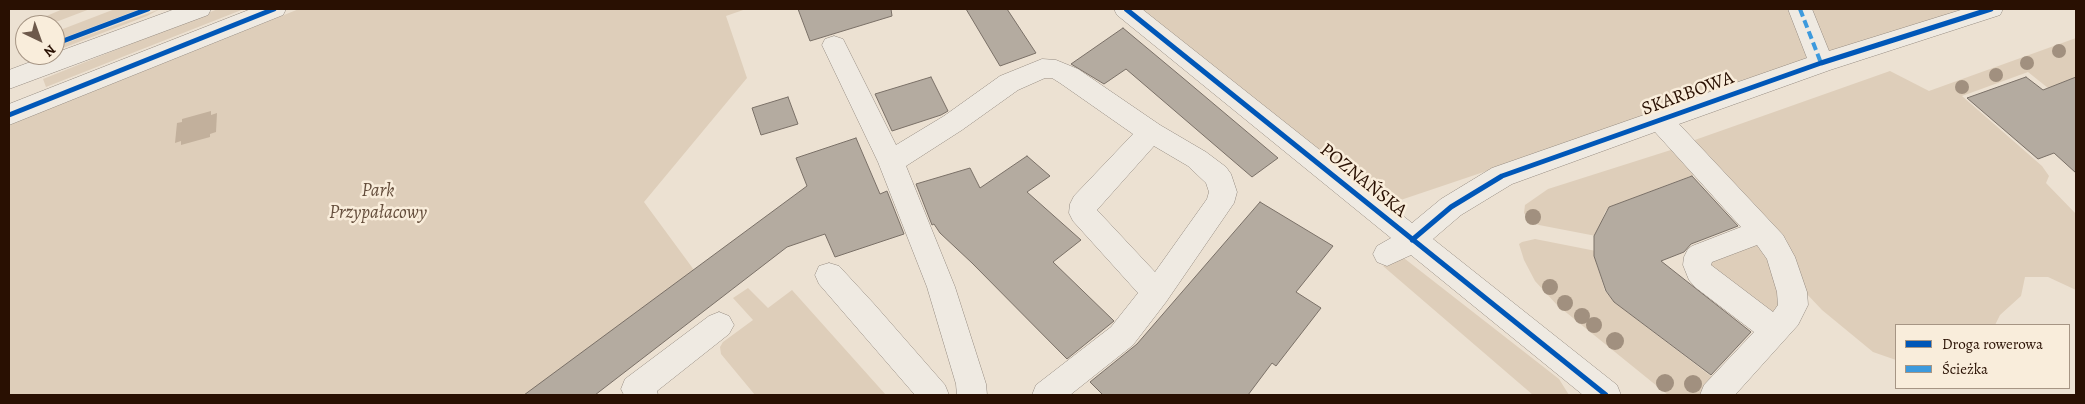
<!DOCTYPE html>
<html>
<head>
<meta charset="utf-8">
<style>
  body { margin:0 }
  #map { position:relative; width:2085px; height:404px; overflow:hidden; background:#ece1d2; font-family:Alegreya,serif }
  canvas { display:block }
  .frame { position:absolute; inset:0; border:10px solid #291002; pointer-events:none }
  .legend { position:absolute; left:1895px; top:324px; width:175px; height:65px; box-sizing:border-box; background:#f9eddb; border:1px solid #a69584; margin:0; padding:6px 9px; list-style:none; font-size:15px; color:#291002 }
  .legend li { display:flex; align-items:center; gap:10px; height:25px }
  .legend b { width:25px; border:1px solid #a69584 }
  .north { position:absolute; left:15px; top:15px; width:50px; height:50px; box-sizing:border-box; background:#f9eddb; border:1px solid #a69584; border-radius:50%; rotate:138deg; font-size:14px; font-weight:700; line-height:20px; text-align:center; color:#291002 }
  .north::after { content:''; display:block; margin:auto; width:18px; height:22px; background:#6d594b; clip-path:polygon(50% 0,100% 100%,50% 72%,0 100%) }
</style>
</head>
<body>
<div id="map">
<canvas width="2085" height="404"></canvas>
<div class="frame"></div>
<ul class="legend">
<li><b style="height:6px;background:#0057b8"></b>Droga rowerowa</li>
<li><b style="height:6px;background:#3d9add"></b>Ścieżka</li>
</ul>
<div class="north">N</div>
</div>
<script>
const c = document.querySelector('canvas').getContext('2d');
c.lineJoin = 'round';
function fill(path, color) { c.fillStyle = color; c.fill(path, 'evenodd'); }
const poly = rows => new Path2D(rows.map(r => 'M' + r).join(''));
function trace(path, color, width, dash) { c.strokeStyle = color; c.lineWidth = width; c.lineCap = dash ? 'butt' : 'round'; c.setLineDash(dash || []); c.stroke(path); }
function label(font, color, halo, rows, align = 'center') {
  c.font = font + ' Alegreya,serif'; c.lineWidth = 5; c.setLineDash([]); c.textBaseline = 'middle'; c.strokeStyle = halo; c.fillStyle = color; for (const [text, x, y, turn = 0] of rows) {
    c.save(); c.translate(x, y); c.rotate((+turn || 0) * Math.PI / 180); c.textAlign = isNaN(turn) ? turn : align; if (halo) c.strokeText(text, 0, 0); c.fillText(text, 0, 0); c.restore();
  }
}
const green = poly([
  [63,9,90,9,48,25,31,25,30,23],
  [115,9,140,9,55,41,55,32],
  [160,9,147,16,55,51,55,47],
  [218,9,244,9,46,87,43,79],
  [299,9,746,9,726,16,747,78,644,202,694,270,527,395,9,395,9,125],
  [1126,9,1967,9,1374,209],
  [2076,38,2076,77,2048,88,2028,72,1962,96,2042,166,2049,176,2046,183,2076,214,2076,290,2048,277,2025,277,2021,296,2000,315,1995,325,1896,325,1896,360,1873,352,1822,310,1805,292,1786,239,1692,141,1890,71,1929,91],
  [1674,149,1696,174,1609,207,1605,212,1596,236,1539,225,1531,222,1524,213,1525,205,1548,189],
  [1535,239,1596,251,1596,262,1605,291,1614,302,1716,380,1701,395,1668,395,1557,305,1535,281,1524,260,1519,244,1522,242],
  [1761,240,1783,298,1773,314,1708,269,1712,258],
  [1400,255,1559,379,1569,395,1533,395,1383,266],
  [748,288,768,308,792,290,886,395,755,395,721,354,720,347,723,342,753,320,733,298]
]);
const water = poly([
  [211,111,211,115,217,113,216,132,210,134,210,137,181,145,181,141,175,143,177,123,182,122,182,119]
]);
const building = poly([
  [798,9,891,9,892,16,810,41,798,9],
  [966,9,1007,9,1036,53,1000,66,966,9],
  [1123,28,1183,78,1278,158,1252,177,1126,69,1104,84,1071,64,1123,28],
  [931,77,948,111,941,115,892,131,875,94,931,77],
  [2026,77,2043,90,2076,77,2076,173,2054,153,2038,159,1967,98,2026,77],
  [788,97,798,124,761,135,752,108,788,97],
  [856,138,880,194,887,191,904,234,835,257,825,234,787,247,595,395,524,395,807,186,796,158,856,138],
  [1027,156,1050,176,1027,192,1081,240,1053,262,1114,321,1067,359,972,263,940,233,934,224,932,225,916,184,970,168,980,188,1027,156],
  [1692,176,1738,226,1691,244,1684,252,1661,261,1751,332,1711,375,1614,302,1606,291,1594,256,1594,236,1609,207,1692,176],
  [1260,202,1333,246,1296,292,1321,308,1276,366,1272,363,1248,395,1103,395,1090,382,1137,344,1260,202]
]);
const minor = poly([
  [175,9,211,9,208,15,9,89,9,70,49,55,55,55,55,53,175,9],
  [251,9,286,9,283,15,9,125,9,104,251,9],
  [1114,9,1142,9,1412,223,1441,199,1492,168,1807,58,1788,9,1812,9,1829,51,1964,9,2003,9,2000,15,1830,70,1679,124,1783,235,1795,257,1807,292,1808,305,1798,325,1735,395,1700,395,1704,385,1754,332,1695,287,1689,280,1683,265,1684,257,1688,249,1692,246,1741,227,1655,132,1512,184,1461,215,1433,239,1617,385,1621,395,1583,395,1411,255,1387,266,1377,262,1373,254,1377,246,1391,238,1117,15,1114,9],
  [1757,245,1767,259,1777,292,1778,305,1773,312,1711,265,1712,262,1757,245],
  [834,36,843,39,896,145,944,116,1000,76,1042,59,1056,60,1078,69,1160,125,1206,152,1226,167,1231,174,1237,192,1234,203,1166,302,1133,345,1070,395,1032,395,1036,385,1111,327,1138,293,1073,221,1069,213,1070,204,1074,196,1133,134,1060,83,1052,78,1045,78,1018,90,962,130,906,166,955,287,986,384,987,395,957,395,956,384,927,287,878,162,822,45,825,39,834,36],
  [1154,146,1188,166,1206,183,1209,192,1207,199,1155,272,1097,210,1154,146],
  [829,263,839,266,875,305,945,385,949,395,915,395,819,284,815,275,819,266,829,263],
  [719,312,729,316,734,325,729,334,657,391,658,395,624,395,621,389,625,379,709,316,719,312]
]);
const quiet = poly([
  [1800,9,1821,63]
]);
const cycleway = poly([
  [1126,9,1606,395],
  [55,44,148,9],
  [9,115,274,9],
  [1412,240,1451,207,1502,176,1821,63,1991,9]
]);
const trees = [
  [2059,51,7],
  [2027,63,7],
  [1996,75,7],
  [1962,87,7],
  [1533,217,8],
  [1550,287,8],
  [1565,303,8],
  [1582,316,8],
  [1594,325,8],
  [1615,341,9],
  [1665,383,9],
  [1693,384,9]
];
const streetNames = [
  ["SKARBOWA",1688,94,-20],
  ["POZNAŃSKA",1363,181,39]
];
const parkNames = [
  ["Park",378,191],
  ["Przypałacowy",378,213]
];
fill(green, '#deceba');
fill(water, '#c2b09c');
fill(building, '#b4aba0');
trace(building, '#7a7067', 1);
trace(minor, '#968c82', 1);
fill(minor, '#efeae2');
trace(quiet, '#3d9add', 4, [8, 4]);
trace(cycleway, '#0057b8', 5);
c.fillStyle = '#a1907f';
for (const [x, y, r] of trees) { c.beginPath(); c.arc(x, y, r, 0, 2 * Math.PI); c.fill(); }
label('19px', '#291002', '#f9eddb', streetNames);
label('italic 19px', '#644d3b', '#f9eddb', parkNames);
</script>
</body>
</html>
